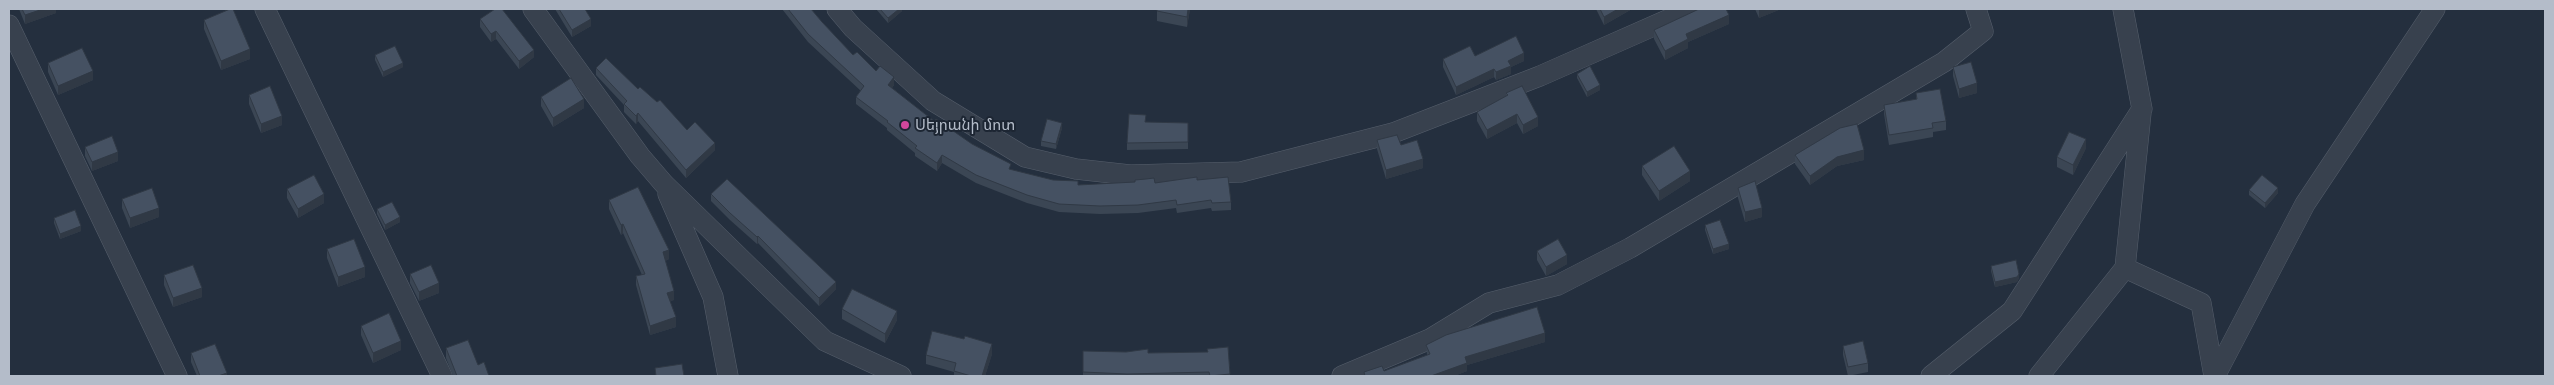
<!DOCTYPE html>
<html>
<head>
<meta charset="utf-8">
<style>
  body { margin:0 }
  #map { position:relative; width:2554px; height:385px; overflow:hidden; background:#242f3e; font-family:"Golos Text",sans-serif }
  canvas { display:block }
  .frame { position:absolute; inset:0; border:10px solid #b4bcc9; pointer-events:none }
</style>
</head>
<body>
<div id="map">
<canvas width="2554" height="385"></canvas>
<div class="frame"></div>
</div>
<script>
const c = document.querySelector('canvas').getContext('2d');
c.lineJoin = 'round';
const poly = rows => new Path2D(rows.map(r => 'M' + r).join(''));
function trace(path, color, width, dash) { c.strokeStyle = color; c.lineWidth = width; c.lineCap = dash ? 'butt' : 'round'; c.setLineDash(dash || []); c.stroke(path); }
function fill(path, color) { c.fillStyle = color; c.fill(path, 'evenodd'); }
function label(font, color, halo, rows, align = 'center') {
  c.font = font + ' "Golos Text","Noto Sans Armenian",sans-serif'; c.lineWidth = 4; c.setLineDash([]); c.textBaseline = 'middle'; c.strokeStyle = halo; c.fillStyle = color; for (const [text, x, y, turn = 0] of rows) {
    c.save(); c.translate(x, y); c.rotate((+turn || 0) * Math.PI / 180); c.textAlign = isNaN(turn) ? turn : align; if (halo) c.strokeText(text, 0, 0); c.fillText(text, 0, 0); c.restore();
  }
}
const street = poly([
  [265,9,442,376],
  [533,9,640,156,664,184,825,341,901,376],
  [837,9,853,28,933,101,1025,157,1076,169,1130,175,1241,172,1393,133,1540,76,1692,9],
  [9,25,177,376],
  [668,194,713,297,728,376],
  [2125,268,2201,303,2214,376],
  [1342,376,1430,339,1489,303,1558,285,1630,248,1944,62,1983,31,1976,9],
  [1931,376,2012,311,2142,109,2123,9],
  [2039,376,2125,268,2141,113],
  [2215,376,2305,204,2435,9]
]);
const wall = poly([
  [19,9,56,9,56,13,25,24],
  [555,9,585,9,591,26,572,37],
  [782,9,811,9,822,22,853,55,876,71,894,85,892,88,934,121,972,144,1011,170,1053,180,1078,185,1155,183,1197,180,1231,202,1231,210,1212,211,1211,208,1177,213,1176,208,1138,213,1100,214,1059,212,1027,203,976,183,942,163,937,171,915,156,915,153,887,130,887,128,856,104,856,97,861,91,808,42],
  [876,9,902,9,902,11,888,23],
  [1157,9,1190,9,1187,27,1157,21],
  [1596,9,1632,9,1604,25],
  [1755,9,1781,9,1759,18],
  [480,19,534,57,519,69,496,39,491,42,480,27],
  [204,20,250,59,221,70,204,29],
  [1729,24,1688,42,1688,48,1665,60,1654,39,1654,30],
  [375,55,403,67,383,77,375,60],
  [1475,56,1524,61,1511,67,1511,74,1496,80,1494,77,1456,95,1443,67,1443,59],
  [48,63,93,80,58,95,48,72],
  [1953,67,1977,93,1959,98,1953,76],
  [596,68,638,89,687,130,715,150,686,178,638,121,636,124,624,112,624,105,596,75],
  [1577,74,1600,90,1587,97,1577,78],
  [1506,93,1538,126,1523,134,1517,123,1487,139,1477,121,1477,112,1506,96],
  [1916,93,1946,121,1946,130,1933,132,1933,137,1889,145,1884,114,1884,105,1916,100],
  [249,95,282,125,261,133,249,104],
  [541,97,584,108,553,127,541,106],
  [1146,122,1188,123,1188,149,1127,150,1127,143],
  [1062,128,1056,149,1041,146,1041,141],
  [1377,140,1401,145,1423,168,1386,179,1377,149],
  [85,147,118,161,92,171,85,156],
  [2086,148,2073,175,2057,167,2057,157],
  [1795,155,1864,160,1837,166,1810,185,1795,164],
  [1642,166,1690,181,1659,201,1642,175],
  [1738,188,1762,217,1745,222,1738,198],
  [287,189,324,203,298,218,287,198],
  [2249,190,2278,193,2265,208,2249,195],
  [711,194,836,289,819,306,758,243,757,244,730,220,711,201],
  [122,199,159,217,130,228,122,208],
  [609,200,669,259,665,261,674,300,670,301,676,327,650,335,636,285,636,276,642,275,623,233,621,235,609,209],
  [377,209,400,222,385,230,377,214],
  [54,218,81,231,60,239,54,223],
  [1705,225,1729,249,1713,254,1705,230],
  [327,249,365,277,338,287,327,258],
  [1537,251,1567,264,1546,276,1537,260],
  [1991,266,2019,278,2017,282,1995,287,1991,271],
  [410,274,439,293,419,301,410,283],
  [164,275,202,297,173,307,164,285],
  [842,309,897,320,885,343,842,319],
  [361,326,401,350,373,363,361,335],
  [1545,342,1467,365,1467,371,1454,376,1364,376,1364,372,1384,371,1427,355,1426,345],
  [1843,346,1868,363,1868,372,1848,376,1843,355],
  [1228,347,1230,376,1083,376,1083,351,1148,353,1207,352],
  [446,348,478,365,489,376,453,376,446,358],
  [191,353,227,376,197,376,191,362],
  [992,354,985,376,954,376,954,372,926,364,926,355]
]);
const shadedWall = poly([
  [43,9,56,9,56,13,25,24,25,15],
  [899,9,902,9,902,11,888,23,888,18],
  [1188,9,1190,9,1187,27,1187,17],
  [1618,9,1632,9,1604,25,1604,17],
  [1759,9,1781,9,1759,18],
  [1729,15,1729,24,1688,42,1688,48,1665,60,1665,51,1686,34],
  [591,19,591,26,572,37,572,30],
  [496,31,496,39,491,42,491,34],
  [250,49,250,59,221,70,221,61],
  [534,50,534,57,519,69,519,61],
  [1524,53,1524,61,1511,67,1511,74,1496,80,1496,72,1508,61],
  [403,63,403,67,383,77,383,72],
  [1494,69,1494,77,1456,95,1456,87],
  [93,71,93,80,58,95,58,86],
  [894,77,894,85,888,93,888,85],
  [1977,83,1977,93,1959,98,1959,89],
  [1600,85,1600,90,1587,97,1587,92],
  [584,99,584,108,553,127,553,118],
  [638,113,638,121,636,124,636,116],
  [1517,114,1517,123,1487,139,1487,130],
  [282,116,282,125,261,133,261,124],
  [1538,117,1538,126,1523,134,1523,125],
  [1062,123,1062,128,1056,149,1056,144],
  [2086,139,2086,148,2073,175,2073,165],
  [715,143,715,150,686,178,686,170],
  [1864,150,1864,160,1837,166,1810,185,1810,176,1837,157],
  [118,152,118,161,92,171,92,162],
  [942,155,942,163,937,171,937,163],
  [1423,159,1423,168,1386,179,1386,170],
  [1690,171,1690,181,1659,201,1659,191],
  [2278,188,2278,193,2265,208,2265,203],
  [324,194,324,203,298,218,298,209],
  [159,208,159,217,130,228,130,218],
  [1762,208,1762,217,1745,222,1745,212],
  [400,217,400,222,385,230,385,225],
  [623,224,623,233,621,235,621,225],
  [81,226,81,231,60,239,60,234],
  [758,236,758,243,757,244,757,237],
  [1729,244,1729,249,1713,254,1713,249],
  [669,250,669,259,663,262,663,252],
  [1567,255,1567,264,1546,276,1546,267],
  [365,267,365,277,338,287,338,277],
  [2019,274,2019,278,2017,282,1995,287,1995,282],
  [836,282,836,289,819,306,819,298],
  [439,283,439,293,419,301,419,292],
  [202,288,202,297,173,307,173,298],
  [674,291,674,300,667,302,667,293],
  [897,311,897,320,885,343,885,334],
  [676,317,676,327,650,335,650,326],
  [1545,333,1545,342,1467,365,1467,371,1454,376,1431,376,1465,357],
  [401,341,401,350,373,363,373,353],
  [992,344,992,354,985,376,982,376],
  [227,373,227,376,218,376]
]);
const building = poly([
  [22,9,43,9,25,15,22,9],
  [230,9,233,9,250,49,221,61,204,20,230,9],
  [495,9,502,9,534,50,519,61,496,31,491,34,480,19,495,9],
  [559,9,585,9,591,19,572,30,559,9],
  [788,9,811,9,822,22,853,55,857,52,876,71,880,66,894,77,888,85,934,121,936,119,972,144,1011,164,1009,169,1053,180,1078,181,1078,185,1135,182,1135,180,1146,179,1154,178,1155,183,1197,177,1197,180,1228,177,1231,202,1212,203,1211,200,1177,205,1176,200,1138,205,1100,206,1059,204,1027,195,976,175,942,155,937,163,915,148,917,146,887,122,888,121,856,97,864,86,808,34,788,9],
  [880,9,899,9,888,18,880,9],
  [1157,9,1188,9,1187,17,1157,11,1157,9],
  [1600,9,1618,9,1604,17,1600,9],
  [1699,9,1726,9,1729,15,1686,34,1688,39,1665,51,1654,30,1699,9],
  [1516,36,1524,53,1508,61,1511,66,1496,72,1494,69,1456,87,1443,59,1470,46,1475,56,1516,36],
  [395,46,403,63,383,72,375,55,395,46],
  [82,48,93,71,58,86,48,63,82,48],
  [606,58,638,89,640,87,657,102,660,100,687,130,695,122,715,143,686,170,638,113,636,116,624,104,627,101,596,68,606,58],
  [1971,62,1977,83,1959,89,1953,67,1971,62],
  [1590,66,1600,85,1587,92,1577,74,1590,66],
  [571,78,584,99,553,118,541,97,571,78],
  [270,86,282,116,261,124,249,95,270,86],
  [1522,86,1538,117,1523,125,1517,114,1487,130,1477,112,1508,95,1506,93,1522,86],
  [1940,89,1946,121,1932,123,1933,128,1889,135,1884,105,1917,99,1916,93,1940,89],
  [1129,114,1146,115,1145,122,1188,123,1188,142,1127,143,1129,114],
  [1047,119,1062,123,1056,144,1041,141,1047,119],
  [1857,124,1864,150,1837,157,1810,176,1795,155,1840,128,1857,124],
  [2069,132,2086,139,2073,165,2057,157,2069,132],
  [1397,135,1401,145,1417,140,1423,159,1386,170,1377,140,1397,135],
  [112,136,118,152,92,162,85,147,112,136],
  [1674,146,1690,171,1659,191,1642,166,1674,146],
  [314,175,324,194,298,209,287,189,314,175],
  [2262,175,2278,188,2265,203,2249,190,2262,175],
  [727,179,836,282,819,298,758,236,757,237,730,213,711,194,727,179],
  [1755,181,1762,208,1745,212,1738,188,1755,181],
  [638,187,669,250,663,252,674,291,667,293,676,317,650,326,636,276,645,274,623,224,621,225,609,200,638,187],
  [152,188,159,208,130,218,122,199,152,188],
  [392,202,400,217,385,225,377,209,392,202],
  [75,210,81,226,60,234,54,218,75,210],
  [1720,220,1729,244,1713,249,1705,225,1720,220],
  [354,239,365,267,338,277,327,249,354,239],
  [1558,239,1567,255,1546,267,1537,251,1558,239],
  [2016,260,2019,274,2017,277,1995,282,1991,266,2016,260],
  [193,265,202,288,173,298,164,275,193,265],
  [431,265,439,283,419,292,410,274,431,265],
  [852,289,897,311,885,334,842,309,852,289],
  [1537,307,1545,333,1465,357,1467,363,1431,376,1365,376,1364,372,1382,366,1384,371,1430,354,1426,345,1446,335,1537,307],
  [389,313,401,341,373,353,361,326,389,313],
  [932,331,964,339,965,336,992,344,982,376,971,376,954,371,956,363,926,355,932,331],
  [468,340,478,365,484,362,489,376,457,376,446,348,468,340],
  [1863,341,1868,363,1848,367,1843,346,1863,341],
  [215,344,227,373,218,376,200,376,191,353,215,344],
  [1228,347,1230,374,1210,376,1209,372,1127,374,1083,372,1083,351,1126,352,1148,349,1148,353,1208,352,1207,349,1228,347],
  [682,364,684,376,656,376,655,368,682,364]
]);
const markers = [
  [905,125,5,"#d1479c"]
];
const poiNames = [
  ["Սեյրանի մոտ",915,125]
];
trace(street, '#565f6c', 21);
trace(street, '#38414e', 20);
fill(wall, '#3b4654');
fill(shadedWall, '#303945');
fill(building, '#455162');
trace(building, '#303945', 1);
for (const [x, y, r, color] of markers) { const dot = new Path2D(); dot.arc(x, y, r, 0, 2 * Math.PI); c.fillStyle = color; c.fill(dot); trace(dot, '#1d2633', 2); }
label('15px', '#b4bcc9', '#1d2633', poiNames, 'left');
</script>
</body>
</html>
